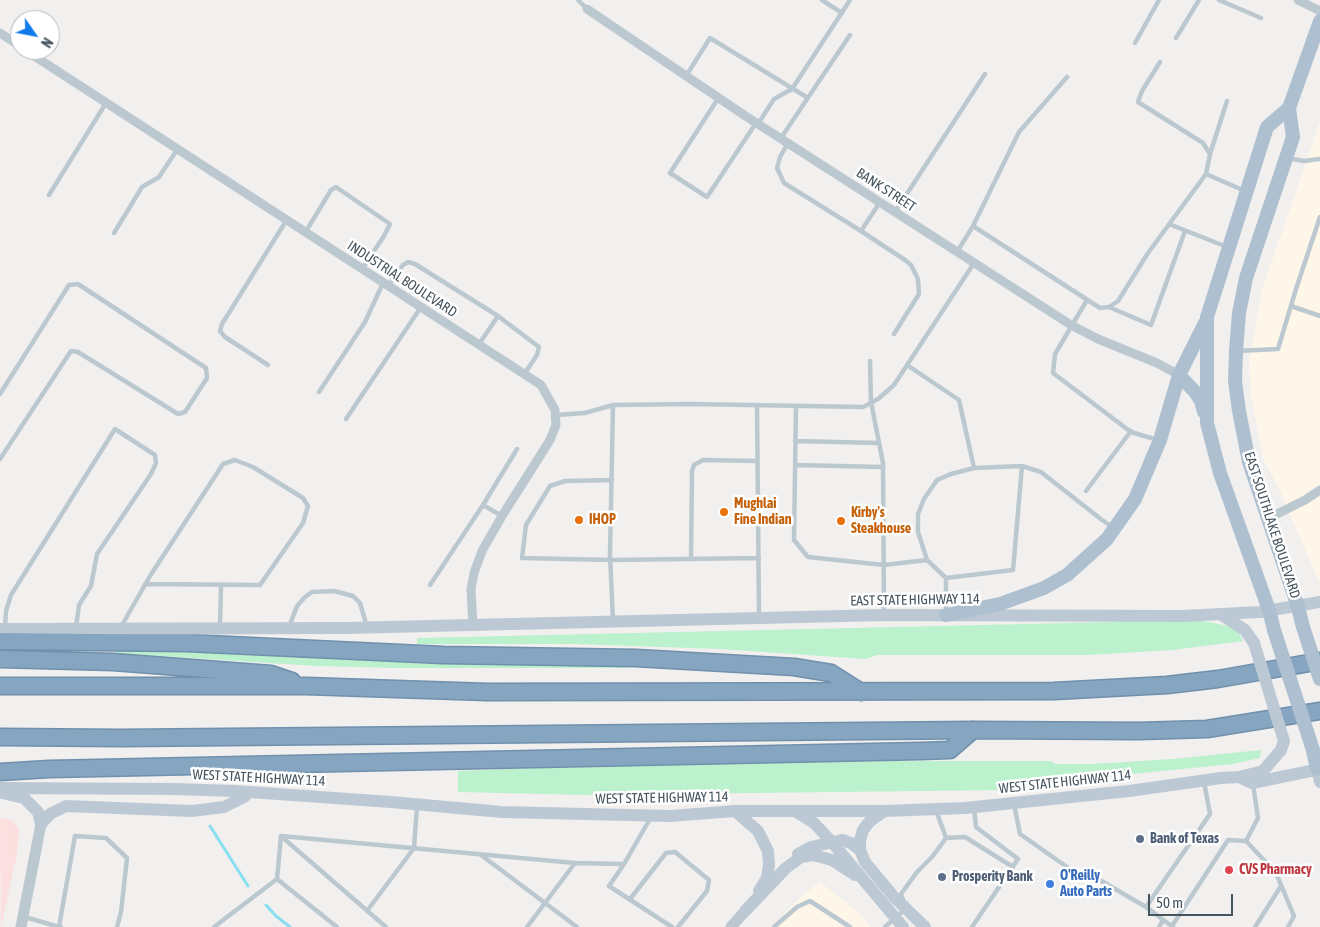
<!DOCTYPE html>
<html>
<head>
<meta charset="utf-8">
<style>
  body { margin:0 }
  #map { position:relative; width:1320px; height:927px; overflow:hidden; background:#f2efef; font-family:"Asap Condensed",sans-serif }
  canvas { display:block }
  .north { position:absolute; left:10px; top:10px; width:50px; height:50px; box-sizing:border-box; background:#fff; border:1px solid #b5bbbf; border-radius:50%; rotate:123deg; font-size:14px; font-weight:700; line-height:20px; text-align:center; color:#46545e }
  .north::after { content:''; display:block; margin:auto; width:18px; height:22px; background:#107aeb; clip-path:polygon(50% 0,100% 100%,50% 72%,0 100%) }
  .scale { position:absolute; left:1148px; top:894px; width:85px; height:22px; box-sizing:border-box; border:2px solid #46545e; border-top:0; padding-left:6px; font-size:15px; line-height:18px; white-space:nowrap; color:#46545e; -webkit-text-stroke:4px #fff; paint-order:stroke }
</style>
</head>
<body>
<div id="map">
<canvas width="1320" height="927"></canvas>
<div class="north">N</div>
<div class="scale">50 m</div>
</div>
<script>
const c = document.querySelector('canvas').getContext('2d');
c.lineJoin = 'round';
function fill(path, color) { c.fillStyle = color; c.fill(path, 'evenodd'); }
const poly = rows => new Path2D(rows.map(r => 'M' + r).join(''));
function trace(path, color, width, dash) { c.strokeStyle = color; c.lineWidth = width; c.lineCap = dash ? 'butt' : 'round'; c.setLineDash(dash || []); c.stroke(path); }
function label(font, color, halo, rows, align = 'center') {
  c.font = font + ' "Asap Condensed",sans-serif'; c.lineWidth = 5; c.setLineDash([]); c.textBaseline = 'middle'; c.strokeStyle = halo; c.fillStyle = color; for (const [text, x, y, turn = 0] of rows) {
    c.save(); c.translate(x, y); c.rotate((+turn || 0) * Math.PI / 180); c.textAlign = isNaN(turn) ? turn : align; if (halo) c.strokeText(text, 0, 0); c.fillText(text, 0, 0); c.restore();
  }
}
const commercial = poly([
  [1320,122,1320,581,1319,582,1280,491,1263,458,1251,395,1249,362,1262,290],
  [820,882,858,912,871,927,771,927,803,895]
]);
const medical = poly([
  [0,817,12,820,19,829,17,854,1,927]
]);
const green = poly([
  [1198,620,1229,626,1239,633,1243,641,1173,650,1088,655,876,655,866,659,720,649,574,644,417,644,417,638],
  [116,646,627,664,627,668,395,668,316,666,116,653],
  [1261,750,1260,758,1233,764,1061,781,1005,790,586,795,458,792,458,771,591,766,806,761,1051,761,1055,764,1091,764,1173,759]
]);
const stream = poly([
  [210,826,248,886],
  [266,905,276,916,290,927]
]);
const service = poly([
  [578,0,587,9],
  [822,0,842,13],
  [1219,0,1261,18],
  [1176,38,1199,0],
  [1135,43,1159,0],
  [1160,62,1142,91,1138,102,1203,143,1210,154,1206,174],
  [686,76,710,38,808,98],
  [719,97,670,173,707,197,756,123],
  [758,124,774,99,792,89,850,0],
  [781,138,850,35],
  [788,143,780,157,777,168,784,183,861,231],
  [1210,154,1227,101],
  [1287,158,1304,161,1320,159],
  [49,195,106,103],
  [880,202,861,231,905,260,911,265,918,279,919,294,894,334],
  [895,212,985,74],
  [1169,224,1227,247],
  [973,226,1100,308,1109,307,1118,301,1148,253,1206,174,1245,191],
  [114,233,142,187,159,177,177,150],
  [305,233,331,190,336,187,390,224,384,236,362,269],
  [957,252,973,226,1019,132,1067,77],
  [388,286,403,265,408,262,415,264,498,316,539,347,537,355,525,373],
  [1087,300,1055,354,1053,373,1131,432,1158,440],
  [1291,306,1320,316],
  [1109,307,1151,325,1185,231],
  [479,344,498,316],
  [1237,351,1278,349,1296,289,1320,217],
  [870,361,871,402,883,463,884,614],
  [268,365,225,337,220,331,222,324,286,221],
  [907,365,959,400,974,468,1022,466,1041,472,1102,520,1114,528],
  [319,392,365,322,383,283],
  [0,394,69,285,78,284,206,368,207,378,185,412,178,414,78,352,71,351,0,459],
  [757,405,759,616],
  [796,406,794,540,808,557,884,565,927,560,918,532,918,514,924,499,937,480,951,474,974,468],
  [555,415,585,413,613,405,690,404,863,407,878,399,894,385,974,263],
  [346,419,421,307],
  [795,441,879,443],
  [795,465,883,467],
  [612,480,565,481,550,486,526,525,522,558,611,560,759,558],
  [1086,491,1131,431],
  [502,516,483,505,517,449],
  [691,559,692,471,694,465,703,460,757,461],
  [927,560,946,578],
  [430,585,483,505],
  [946,613,946,578,1013,570,1022,466],
  [613,621,610,555,613,405],
  [5,627,6,611,11,595,115,429,155,455,156,463,151,474,97,554,91,586,79,605,76,627],
  [121,627,150,576,223,464,235,460,253,467,303,498,308,506,303,523,260,585,145,584],
  [220,627,221,585],
  [289,627,297,606,305,597,312,592,334,591,353,596,360,603,367,627],
  [1253,784,1258,818,1246,841,1276,873,1294,916,1288,927],
  [1014,804,1020,834,1077,874,1098,879,1146,907,1173,927],
  [936,810,946,838,965,837,1013,867],
  [282,837,386,927],
  [481,855,577,927],
  [624,864,651,817],
  [277,879,281,836,575,863],
  [630,899,666,853,675,852,709,880,707,891,678,927],
  [903,900,901,894,917,872,932,857,946,838],
  [1146,907,1210,814,1204,782],
  [367,911,414,848,417,806],
  [25,917,59,927],
  [1172,926,1228,840,1246,841],
  [61,927,59,927,75,836,106,838,127,858,121,912,117,927],
  [214,927,277,879,337,927],
  [527,927,575,863,624,864,609,886,672,927],
  [774,927,797,907,810,901,850,927],
  [885,927,905,909],
  [972,927,1018,859,976,827,974,809],
  [1159,927,1163,920],
  [1255,927,1281,886]
]);
const minor = poly([
  [1298,0,1320,11],
  [587,9,744,115,1071,325,1098,339,1157,363,1179,375],
  [0,33,20,46],
  [25,50,541,385,555,410,556,425,550,440,502,516,482,551,474,573,471,589,473,626],
  [1269,518,1305,500,1320,490]
]);
const tertiary = poly([
  [21,927,41,824],
  [731,927,746,910]
]);
const secondary = poly([
  [1220,614,1245,630,1254,643],
  [0,629,347,628,884,615,1183,616,1260,612,1320,602],
  [1317,769,1320,782],
  [1239,777,1263,771,1281,750,1284,741],
  [0,788,175,789,235,791,391,802,502,812,670,816,735,811,884,811,965,808,1129,791,1221,778,1239,777,1252,783,1320,769],
  [2,793,24,798,38,812,41,824],
  [735,811,758,831,768,851,769,865,767,878,759,891],
  [795,811,814,823,831,841,903,927],
  [884,811,870,821,863,830,860,840,860,850,865,862,894,897,925,927],
  [41,824,50,814,66,806,192,811,224,807,244,797,249,792],
  [798,854,811,847,842,840,851,843,860,850],
  [746,910,786,868,801,857,813,855,832,860,855,875]
]);
const primary = poly([
  [1179,375,1196,393,1201,401,1204,412],
  [946,615,1000,604,1044,588,1067,575,1107,539,1135,499,1160,440,1179,375,1205,323],
  [1303,627,1298,607,1249,462,1239,411,1235,381,1236,351,1239,313,1246,278,1293,137,1289,108,1320,21],
  [1274,630,1269,610,1220,473,1207,423,1207,317,1267,127,1289,108],
  [1313,750,1317,769]
]);
const motorway = poly([
  [0,641,187,643,443,655,636,658,794,667,831,673,861,692],
  [0,659,113,662,271,674,292,681],
  [0,686,306,686,487,692,1054,691,1167,685,1218,679,1320,661],
  [0,737,121,738,973,730,1139,731,1207,729,1320,711],
  [0,772,49,769,921,751,950,750,973,730]
]);
const secondaryBridge = poly([
  [1254,643,1284,741]
]);
const primaryBridge = poly([
  [1303,627,1320,679],
  [1274,630,1313,750]
]);
const markers = [
  [724,512,5,"#e8710a"],
  [579,520,5,"#e8710a"],
  [841,521,5,"#e8710a"],
  [1140,839,5,"#5c6f8a"],
  [1229,870,5,"#e0444e"],
  [942,877,5,"#5c6f8a"],
  [1050,884,5,"#3f7fe0"]
];
const streetNames = [
  ["BANK STREET",886,190,33],
  ["INDUSTRIAL BOULEVARD",402,279,33],
  ["EAST SOUTHLAKE BOULEVARD",1272,525,72],
  ["EAST STATE HIGHWAY 114",915,600,-1],
  ["WEST STATE HIGHWAY 114",259,778,3],
  ["WEST STATE HIGHWAY 114",1065,782,-6],
  ["WEST STATE HIGHWAY 114",662,798,-1]
];
const foodNames = [
  ["Mughlai",734,504],
  ["Fine Indian",734,520],
  ["Kirby's",851,513],
  ["Steakhouse",851,529],
  ["IHOP",589,520]
];
const serviceNames = [
  ["Bank of Texas",1150,839],
  ["Prosperity Bank",952,877]
];
const healthNames = [
  ["CVS Pharmacy",1239,870]
];
const shopNames = [
  ["O'Reilly",1060,876],
  ["Auto Parts",1060,892]
];
fill(commercial, '#fdf6e9');
fill(medical, '#fce0df');
fill(green, '#bcf1ce');
trace(stream, '#87dff0', 3);
trace(motorway, '#7090ac', 19);
trace(service, '#bcc8cf', 4.5);
trace(minor, '#bcc8cf', 9);
trace(tertiary, '#bcc8cf', 11);
trace(secondary, '#bcc9d4', 12);
trace(primary, '#aec0d0', 14);
trace(motorway, '#85a5c1', 16);
trace(secondaryBridge, '#bcc9d4', 12);
trace(primaryBridge, '#aec0d0', 14);
for (const [x, y, r, color] of markers) { const dot = new Path2D(); dot.arc(x, y, r, 0, 2 * Math.PI); c.fillStyle = color; c.fill(dot); trace(dot, '#fff', 2); }
label('14px', '#46545e', '#fff', streetNames);
label('bold 14px', '#c56008', '#fff', foodNames, 'left');
label('bold 14px', '#4e5e75', '#fff', serviceNames, 'left');
label('bold 14px', '#be3a42', '#fff', healthNames, 'left');
label('bold 14px', '#366cbe', '#fff', shopNames, 'left');
</script>
</body>
</html>
